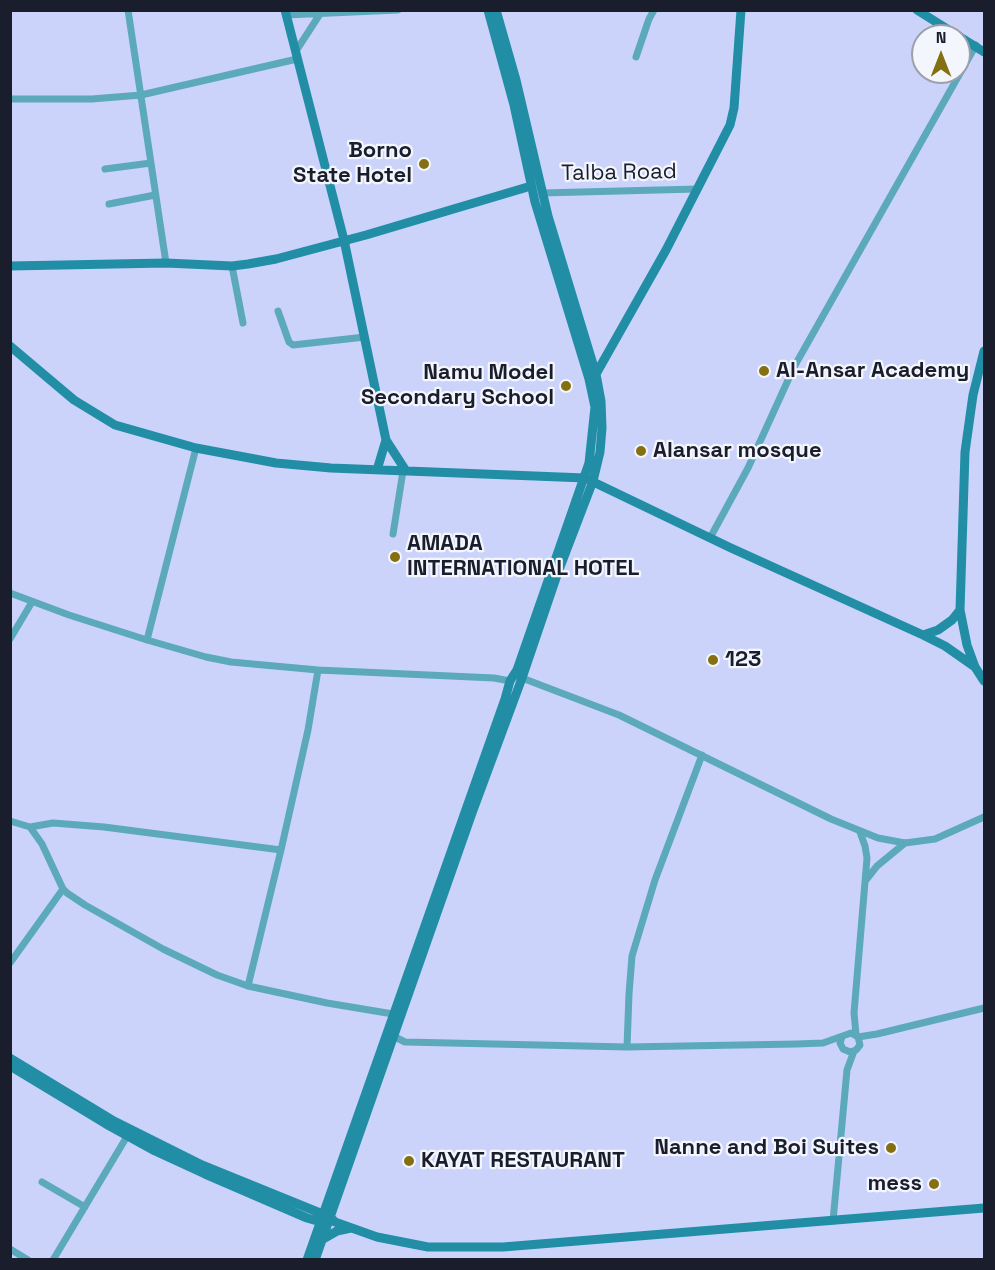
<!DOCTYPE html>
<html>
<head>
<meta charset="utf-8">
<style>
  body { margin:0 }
  #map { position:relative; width:995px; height:1270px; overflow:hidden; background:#cbd3fb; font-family:"Space Grotesk",sans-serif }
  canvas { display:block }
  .frame { position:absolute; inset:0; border:12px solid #1a1d2b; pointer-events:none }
  .north { position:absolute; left:911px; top:24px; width:60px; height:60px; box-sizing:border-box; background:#f4f6fe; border:2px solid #9d9faa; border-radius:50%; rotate:0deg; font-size:16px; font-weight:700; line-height:24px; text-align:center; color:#1a1d2b }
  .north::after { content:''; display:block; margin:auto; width:21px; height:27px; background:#847010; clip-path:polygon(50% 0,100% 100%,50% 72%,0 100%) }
</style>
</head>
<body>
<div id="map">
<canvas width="995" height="1270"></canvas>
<div class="frame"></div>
<div class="north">N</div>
</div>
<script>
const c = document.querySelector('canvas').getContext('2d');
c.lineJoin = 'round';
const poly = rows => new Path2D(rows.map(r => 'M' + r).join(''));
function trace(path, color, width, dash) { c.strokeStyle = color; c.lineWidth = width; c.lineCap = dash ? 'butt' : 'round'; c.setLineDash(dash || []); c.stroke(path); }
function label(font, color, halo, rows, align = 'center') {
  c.font = font + ' "Space Grotesk",sans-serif'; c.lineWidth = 4.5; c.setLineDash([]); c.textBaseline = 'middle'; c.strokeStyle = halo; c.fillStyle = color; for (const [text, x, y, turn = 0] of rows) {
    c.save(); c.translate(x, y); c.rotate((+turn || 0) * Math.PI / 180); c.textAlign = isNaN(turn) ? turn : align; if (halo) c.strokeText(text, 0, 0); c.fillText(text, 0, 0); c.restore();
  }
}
const street = poly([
  [128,10,166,263],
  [286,15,398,10],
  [296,51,320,14],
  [636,57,649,19,654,10],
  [10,99,92,99,141,95,297,59],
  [105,169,151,163],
  [542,193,697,189],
  [109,204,155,195],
  [232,266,243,323],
  [278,311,289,342,293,345,365,337],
  [393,534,403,471],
  [710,538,748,468,794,367,976,45],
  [10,593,69,615,147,640,206,657,231,662,318,670,494,678,510,681],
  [10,639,32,602],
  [147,640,196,448],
  [522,678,619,715,831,819,878,838,905,843,935,839,984,817],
  [10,821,30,827,42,844,63,889,67,893,85,905,163,949,217,975,248,986,327,1003,393,1014],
  [30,827,53,823,104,827,281,850],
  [866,880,877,866,905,843],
  [10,963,63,889],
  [248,986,281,850,308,730,318,670],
  [856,1034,854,1013,867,858,865,846,860,832],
  [393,1036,405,1042,627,1047,797,1044,823,1043,851,1033,858,1037,860,1045,856,1050,850,1052,843,1049,840,1043,842,1037],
  [858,1037,877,1034,984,1008],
  [627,1047,629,994,632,956,655,880,702,755],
  [42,1182,85,1207],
  [833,1221,847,1070,854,1051],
  [10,1249,28,1260],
  [53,1260,129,1133]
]);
const secondary = poly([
  [285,10,344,240,386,440,406,471],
  [917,10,984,52],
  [10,266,166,263,232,266,248,264,276,259,366,235,531,186],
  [10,346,74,400,115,425,196,448,276,463,331,468,585,478,731,548,923,635,945,646,975,667],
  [984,351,973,395,965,452,960,610,967,645,975,667,984,681],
  [596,374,666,250,730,125,734,108,741,10],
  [377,470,386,440],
  [923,635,938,630,952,620,960,610],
  [10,1058,114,1121,202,1165,330,1217,335,1222,377,1237,428,1247,503,1247,984,1208],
  [10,1066,106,1124,155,1151,205,1174,307,1218,324,1223],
  [323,1239,337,1231,351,1228],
  [307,1260,505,699,510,681,517,670,589,463,595,407,589,379,535,202,514,105,488,10],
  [315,1260,472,813,522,678,557,575,593,481,600,452,602,428,601,401,596,374,548,216,516,80,496,10]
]);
const markers = [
  [424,164,6,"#847010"],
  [764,371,6,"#847010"],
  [566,386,6,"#847010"],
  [641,451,6,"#847010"],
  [395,557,6,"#847010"],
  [713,660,6,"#847010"],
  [891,1148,6,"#847010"],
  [409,1161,6,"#847010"],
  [934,1184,6,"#847010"]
];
const poiNames = [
  ["Borno",412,151,"right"],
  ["State Hotel",412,176,"right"],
  ["Al-Ansar Academy",776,371],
  ["Namu Model",554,373,"right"],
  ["Secondary School",554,398,"right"],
  ["Alansar mosque",653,451],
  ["AMADA",407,544],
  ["INTERNATIONAL HOTEL",407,569],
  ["123",725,660],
  ["Nanne and Boi Suites",879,1148,"right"],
  ["KAYAT RESTAURANT",421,1161],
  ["mess",922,1184,"right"]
];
const streetNames = [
  ["Talba Road",619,173,-1]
];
trace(street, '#5ca9bc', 7);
trace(secondary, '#218ea5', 9);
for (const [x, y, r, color] of markers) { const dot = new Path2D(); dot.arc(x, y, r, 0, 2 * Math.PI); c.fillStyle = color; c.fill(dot); trace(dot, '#f4f6fe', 2); }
label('bold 22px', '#1a1d2b', '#f4f6fe', poiNames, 'left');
label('22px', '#1a1d2b', '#f4f6fe', streetNames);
</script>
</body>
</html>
